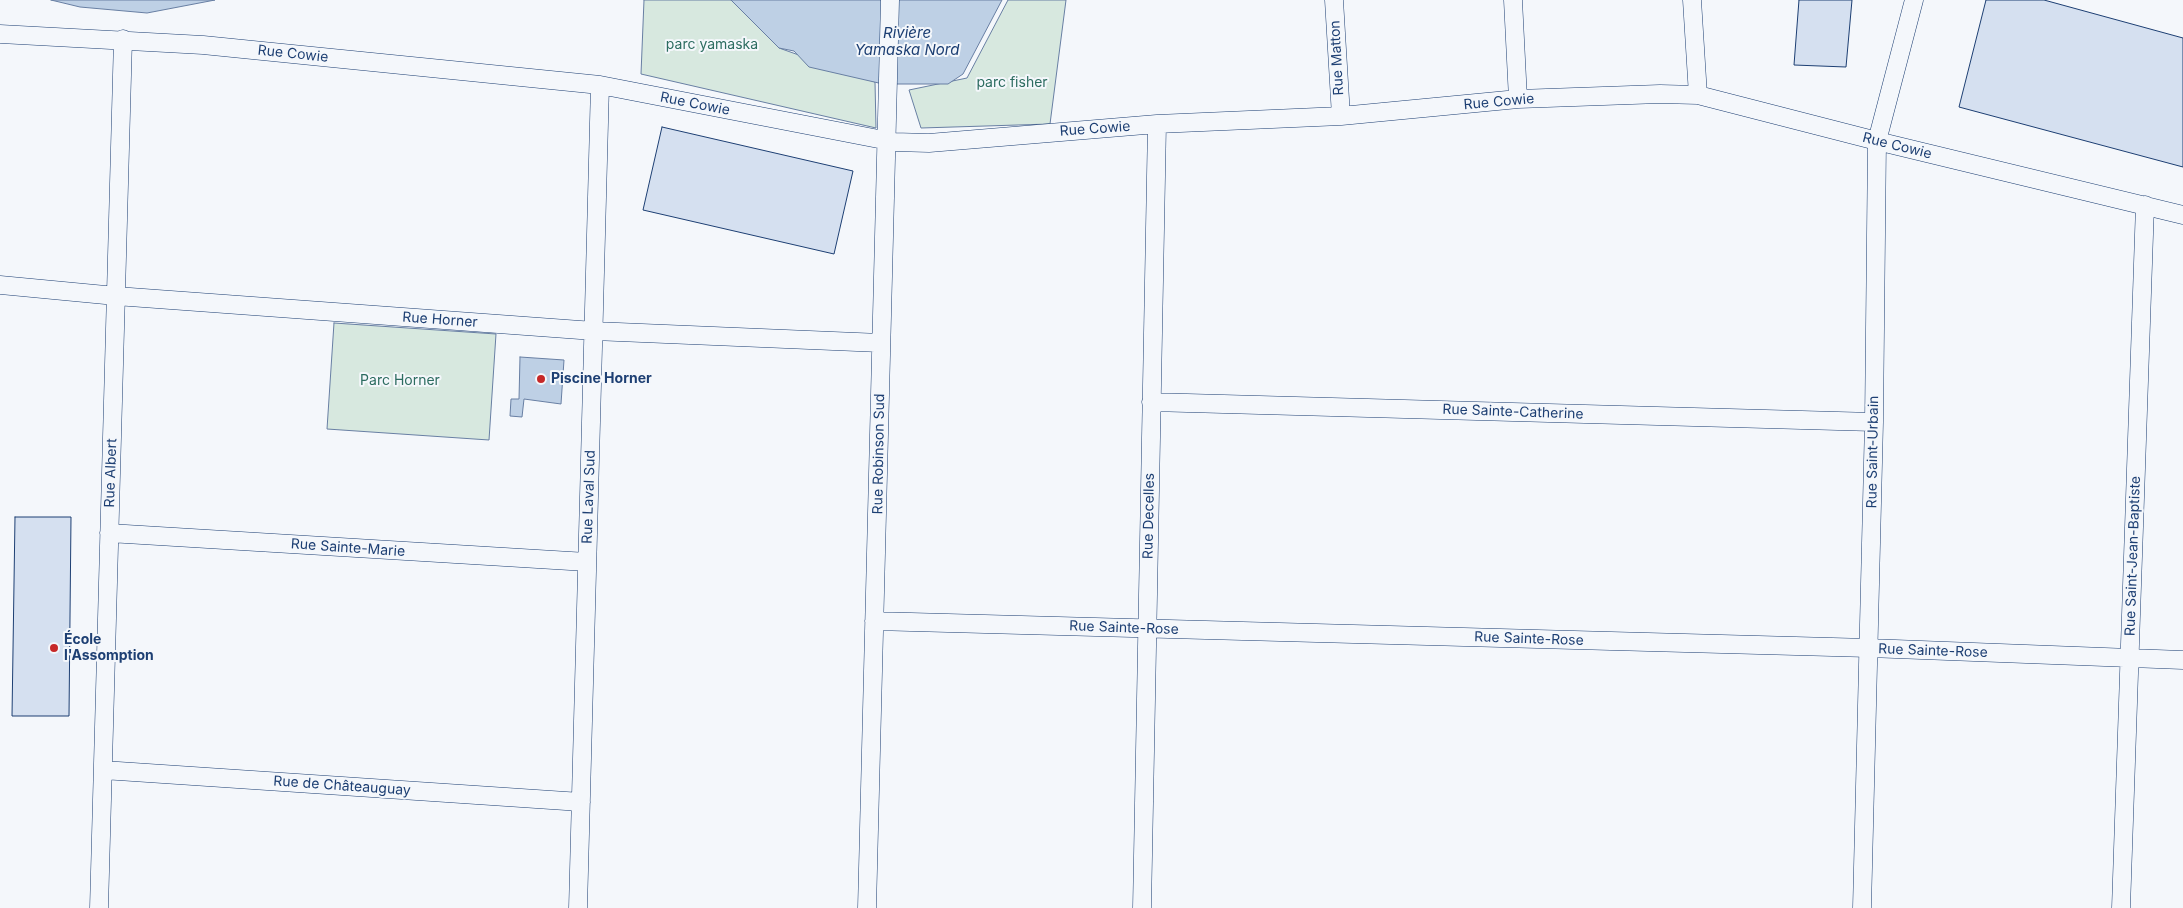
<!DOCTYPE html>
<html>
<head>
<meta charset="utf-8">
<style>
  body { margin:0 }
  canvas { display:block; background:#f4f7fb }
</style>
</head>
<body>
<canvas width="2183" height="908"></canvas>
<script>
const c = document.querySelector('canvas').getContext('2d');
c.lineJoin = 'round';
function fill(path, color) { c.fillStyle = color; c.fill(path, 'evenodd'); }
const poly = rows => new Path2D(rows.map(r => 'M' + r).join(''));
function trace(path, color, width, dash) { c.strokeStyle = color; c.lineWidth = width; c.lineCap = dash ? 'butt' : 'round'; c.setLineDash(dash || []); c.stroke(path); }
function label(font, color, halo, rows, align = 'center') {
  c.font = font + ' Inter,sans-serif'; c.lineWidth = 4; c.setLineDash([]); c.textBaseline = 'middle'; c.strokeStyle = halo; c.fillStyle = color; for (const [text, x, y, turn = 0] of rows) {
    c.save(); c.translate(x, y); c.rotate((+turn || 0) * Math.PI / 180); c.textAlign = isNaN(turn) ? turn : align; if (halo) c.strokeText(text, 0, 0); c.fillText(text, 0, 0); c.restore();
  }
}
const green = poly([
  [644,0,731,0,779,48,875,82,876,128,641,74,644,0],
  [1008,0,1066,0,1050,124,921,128,909,90,967,78,1008,0],
  [334,323,496,334,489,440,327,429,334,323]
]);
const water = poly([
  [51,0,215,0,147,13,80,7,51,0],
  [731,0,1002,0,963,74,948,84,883,84,809,67,794,51,779,48,731,0],
  [520,357,564,360,561,404,524,399,522,417,510,416,511,399,519,399,520,357]
]);
const building = poly([
  [1799,0,1852,0,1846,67,1794,65,1799,0],
  [1986,0,2044,0,2183,38,2183,167,1959,107,1986,0],
  [662,127,853,171,834,254,643,210,662,127],
  [15,517,71,517,69,716,12,716,15,517]
]);
const minor = poly([
  [1334,0,1341,116],
  [1513,0,1518,99],
  [1692,0,1698,95],
  [0,34,203,45,600,85,894,142,929,143,1157,124,1341,116,1518,99,1660,94,1698,95,1877,141,2183,215],
  [0,285,116,296,594,331,881,343],
  [1151,402,1874,422],
  [109,533,587,562],
  [874,621,1869,648,2183,660],
  [103,770,581,802],
  [99,908,123,39],
  [578,908,600,85],
  [867,908,890,0],
  [1142,908,1157,124],
  [1862,908,1874,422,1877,141,1914,0],
  [2121,908,2145,205]
]);
const markers = [
  [541,379,5,"#c62828"],
  [54,648,5,"#c62828"]
];
const parkNames = [
  ["parc yamaska",712,45],
  ["parc fisher",1012,83],
  ["Parc Horner",400,381]
];
const streetNames = [
  ["Rue Cowie",293,54,6],
  ["Rue Matton",1337,58,-93],
  ["Rue Cowie",1499,102,-5],
  ["Rue Cowie",695,104,11],
  ["Rue Cowie",1095,129,-4],
  ["Rue Cowie",1897,146,14],
  ["Rue Horner",440,320,4],
  ["Rue Sainte-Catherine",1513,412,2],
  ["Rue Saint-Urbain",1873,452,-89],
  ["Rue Robinson Sud",879,454,-89],
  ["Rue Albert",111,473,-88],
  ["Rue Laval Sud",589,497,-88],
  ["Rue Decelles",1149,516,-89],
  ["Rue Sainte-Marie",348,548,4],
  ["Rue Saint-Jean-Baptiste",2133,556,-88],
  ["Rue Sainte-Rose",1124,628,2],
  ["Rue Sainte-Rose",1529,639,2],
  ["Rue Sainte-Rose",1933,651,2],
  ["Rue de Châteauguay",342,786,4]
];
const poiNames = [
  ["Piscine Horner",551,379],
  ["École",64,640],
  ["l'Assomption",64,656]
];
const waterNames = [
  ["Rivière",907,33],
  ["Yamaska Nord",907,50]
];
fill(green, '#d7e8df');
trace(green, '#687fa3', 1);
fill(water, '#bed0e5');
trace(water, '#687fa3', 1);
fill(building, '#d5e0f0');
trace(building, '#1d3f73', 1);
trace(minor, '#1d3f73', 19);
trace(minor, '#f4f7fb', 18);
for (const [x, y, r, color] of markers) { const dot = new Path2D(); dot.arc(x, y, r, 0, 2 * Math.PI); c.fillStyle = color; c.fill(dot); trace(dot, '#f4f7fb', 2); }
label('14px', '#2c6c60', '#f4f7fb', parkNames);
label('14px', '#1d3f73', '#f4f7fb', streetNames);
label('bold 14px', '#1d3f73', '#f4f7fb', poiNames, 'left');
label('italic 15px', '#1d3f73', '#f4f7fb', waterNames);
</script>
</body>
</html>
